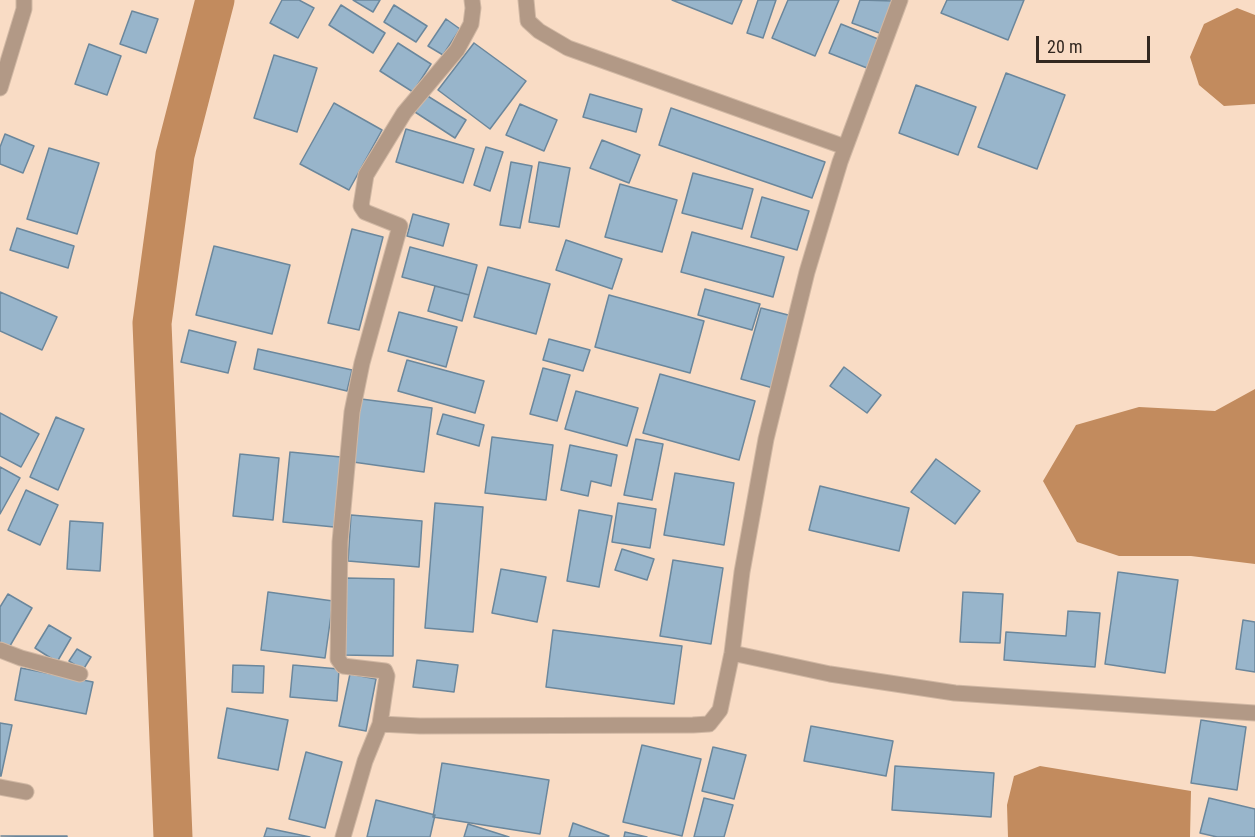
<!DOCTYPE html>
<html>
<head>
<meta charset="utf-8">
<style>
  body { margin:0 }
  #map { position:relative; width:1255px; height:837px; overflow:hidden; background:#f9dcc5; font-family:"Roboto Condensed",sans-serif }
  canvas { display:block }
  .scale { position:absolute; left:1036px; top:36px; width:114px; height:27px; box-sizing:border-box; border:3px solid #332820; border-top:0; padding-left:8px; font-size:18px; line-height:21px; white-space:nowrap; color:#332820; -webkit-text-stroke:4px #f9dcc5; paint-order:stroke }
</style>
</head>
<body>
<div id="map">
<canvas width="1255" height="837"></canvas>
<div class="scale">20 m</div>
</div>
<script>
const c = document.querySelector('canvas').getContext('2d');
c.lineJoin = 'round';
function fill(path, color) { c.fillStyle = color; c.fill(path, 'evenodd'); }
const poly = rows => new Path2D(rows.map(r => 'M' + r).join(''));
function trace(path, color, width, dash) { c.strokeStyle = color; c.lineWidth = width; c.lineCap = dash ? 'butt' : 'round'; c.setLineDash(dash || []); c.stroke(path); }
const water = poly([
  [1237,8,1255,15,1255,104,1224,106,1199,85,1190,57,1204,24],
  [1255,389,1255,564,1191,556,1119,556,1077,542,1043,481,1076,425,1139,407,1215,411],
  [1040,766,1191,791,1190,837,1008,837,1007,805,1014,776]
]);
const canal = poly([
  [173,837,152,323,175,155,215,0]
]);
const building = poly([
  [282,0,299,0,314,8,298,38,270,23,282,0],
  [353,0,380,0,373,12,353,0],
  [672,0,742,0,732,24,672,0],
  [758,0,776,0,763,38,747,33,758,0],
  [788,0,839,0,815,56,772,38,788,0],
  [860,0,894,1,882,34,852,23,860,0],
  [947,0,1024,0,1008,40,941,13,947,0],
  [341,5,385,33,373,53,329,25,341,5],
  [394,5,427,26,416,42,384,22,394,5],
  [132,11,158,19,146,53,120,44,132,11],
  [446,19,460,29,443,55,428,46,446,19],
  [841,24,878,39,867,68,829,53,841,24],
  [398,43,431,64,413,92,380,71,398,43],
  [474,43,526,81,490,129,438,90,474,43],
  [89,44,121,56,107,95,75,84,89,44],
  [274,55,317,68,297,132,254,118,274,55],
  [1006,73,1065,95,1037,169,978,147,1006,73],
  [916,85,976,107,958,155,899,133,916,85],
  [590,94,642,109,636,132,583,117,590,94],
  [426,95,466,120,455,138,415,112,426,95],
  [334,103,382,130,349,190,300,164,334,103],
  [520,104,557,120,544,151,506,135,520,104],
  [671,108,825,162,812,198,659,145,671,108],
  [406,129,474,149,463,183,396,162,406,129],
  [5,134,34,146,23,173,0,164,0,147,5,134],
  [602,140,640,155,629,183,590,168,602,140],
  [486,147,503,152,490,191,474,185,486,147],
  [49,148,99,163,77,234,27,219,49,148],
  [511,162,532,166,520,228,500,225,511,162],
  [539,162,570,168,559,227,529,222,539,162],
  [693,173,753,189,742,229,682,213,693,173],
  [620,184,677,200,662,252,605,237,620,184],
  [762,197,809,211,797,250,751,237,762,197],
  [413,214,449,224,443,246,407,236,413,214],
  [17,228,74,246,68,268,10,250,17,228],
  [352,229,383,237,359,330,328,323,352,229],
  [692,232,784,257,773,297,681,272,692,232],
  [566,240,622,259,612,289,556,270,566,240],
  [214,246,290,265,272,334,196,315,214,246],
  [410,247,477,265,469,295,402,277,410,247],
  [488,267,550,284,536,334,474,317,488,267],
  [435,286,469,295,462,321,428,311,435,286],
  [705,289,760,304,752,330,698,315,705,289],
  [0,292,57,317,42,350,0,331,0,292],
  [609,295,704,321,690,373,595,347,609,295],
  [761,308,792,316,773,388,741,379,761,308],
  [399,312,457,327,446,367,388,351,399,312],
  [189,330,236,342,228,373,181,362,189,330],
  [549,339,590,350,583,371,543,360,549,339],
  [258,349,352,370,347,391,254,369,258,349],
  [407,360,484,381,475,413,398,391,407,360],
  [844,367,881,395,867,413,830,386,844,367],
  [543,368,570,375,557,421,530,414,543,368],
  [660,374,755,401,739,460,643,433,660,374],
  [576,391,638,408,627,446,565,429,576,391],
  [361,399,432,408,424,472,353,462,361,399],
  [0,413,39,434,21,467,0,456,0,413],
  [443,414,484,425,479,446,437,434,443,414],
  [56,417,84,429,58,490,30,477,56,417],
  [492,437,553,445,546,500,485,493,492,437],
  [636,439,663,444,652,500,624,495,636,439],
  [570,445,617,455,611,486,591,481,588,496,561,490,570,445],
  [290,452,341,457,334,527,283,522,290,452],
  [240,454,279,458,273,520,233,516,240,454],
  [936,459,980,491,955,524,911,492,936,459],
  [0,467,20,478,0,514,0,467],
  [675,473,734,483,724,545,664,535,675,473],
  [820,486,909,508,899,551,809,530,820,486],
  [26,490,58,505,40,545,8,530,26,490],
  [435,503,483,507,473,632,425,628,435,503],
  [618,503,656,509,650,548,612,542,618,503],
  [579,510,612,516,599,587,567,581,579,510],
  [351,515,422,521,419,567,348,561,351,515],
  [70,521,103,523,100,571,67,569,70,521],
  [622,549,654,559,647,580,615,570,622,549],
  [673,560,723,568,711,644,660,636,673,560],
  [501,569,546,577,537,622,492,613,501,569],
  [1118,572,1178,580,1165,673,1105,664,1118,572],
  [345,578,394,579,393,656,344,655,345,578],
  [268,592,333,601,325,658,261,650,268,592],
  [963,592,1003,594,1000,643,960,642,963,592],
  [8,594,32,608,7,651,0,647,0,607,8,594],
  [1068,611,1100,613,1095,667,1004,660,1006,632,1066,636,1068,611],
  [1243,620,1255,622,1255,672,1236,669,1243,620],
  [49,625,71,638,57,662,35,648,49,625],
  [553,630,682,646,674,704,546,687,553,630],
  [77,649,91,657,83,670,69,661,77,649],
  [417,660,458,665,454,692,413,687,417,660],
  [233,665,264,666,263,693,232,692,233,665],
  [293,665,339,669,337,701,290,697,293,665],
  [21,668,93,682,86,714,15,700,21,668],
  [350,674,376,679,366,731,339,726,350,674],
  [227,708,288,720,278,770,218,758,227,708],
  [1201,720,1246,727,1237,790,1191,783,1201,720],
  [0,723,12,725,1,776,0,776,0,723],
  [811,726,893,741,886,776,804,761,811,726],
  [642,745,701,759,682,836,623,822,642,745],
  [713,747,746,755,734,799,702,791,713,747],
  [306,752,342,762,325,828,289,819,306,752],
  [442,763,549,780,540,834,433,817,442,763],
  [895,766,994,773,991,817,892,810,895,766],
  [704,798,733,805,724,837,694,837,704,798],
  [1209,798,1255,809,1255,837,1217,837,1200,833,1209,798],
  [376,800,435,815,430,837,367,837,376,800],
  [573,823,609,836,608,837,569,837,573,823],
  [468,824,509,837,464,837,468,824],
  [267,828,310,837,264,837,267,828],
  [625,832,647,837,624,837,625,832],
  [1,836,67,836,67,837,1,836]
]);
const minor = poly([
  [526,0,528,21,539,31,568,48,845,147],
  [0,88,24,9,24,0],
  [0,650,21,658,80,674],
  [732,653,830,674,955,693,1255,713],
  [380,724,387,676,385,671,343,666,338,659,340,542,352,412,362,363,400,226,365,212,361,206,366,175,404,113,457,50,471,24,473,8,472,0],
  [0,787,26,792],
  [343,837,365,761,380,724,420,726,693,725,709,724,720,710,732,653,742,572,766,439,807,272,840,162,900,0]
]);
fill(water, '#c28b5e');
trace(canal, '#c28b5e', 39);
fill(building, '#98b5cb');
trace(building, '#6b879c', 1.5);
trace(minor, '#d1b8a4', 17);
trace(minor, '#b29986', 15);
</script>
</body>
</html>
